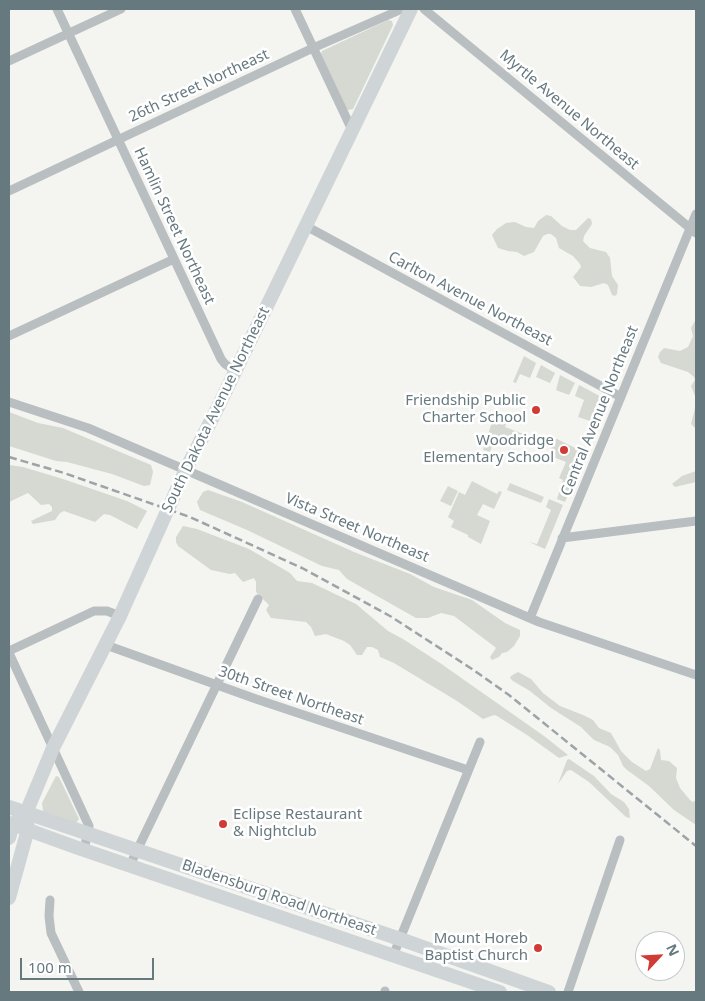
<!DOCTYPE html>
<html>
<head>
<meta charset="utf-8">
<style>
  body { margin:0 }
  #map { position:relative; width:705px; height:1001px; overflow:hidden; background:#f4f4f1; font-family:"Noto Sans",sans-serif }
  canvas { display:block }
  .frame { position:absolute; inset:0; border:10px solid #66797f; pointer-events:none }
  .north { position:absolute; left:635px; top:931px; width:50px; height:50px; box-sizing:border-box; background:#fff; border:1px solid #c2c9cc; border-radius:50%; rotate:65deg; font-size:14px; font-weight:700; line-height:20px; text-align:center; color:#66797f }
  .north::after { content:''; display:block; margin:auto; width:18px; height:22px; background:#d13b35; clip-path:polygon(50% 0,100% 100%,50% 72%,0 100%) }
  .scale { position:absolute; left:20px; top:958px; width:134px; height:22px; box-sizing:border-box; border:2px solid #66797f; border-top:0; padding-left:6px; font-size:15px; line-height:18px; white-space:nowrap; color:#66797f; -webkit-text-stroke:4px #fff; paint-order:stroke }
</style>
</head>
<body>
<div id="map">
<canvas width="705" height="1001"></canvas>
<div class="frame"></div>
<div class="north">N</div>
<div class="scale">100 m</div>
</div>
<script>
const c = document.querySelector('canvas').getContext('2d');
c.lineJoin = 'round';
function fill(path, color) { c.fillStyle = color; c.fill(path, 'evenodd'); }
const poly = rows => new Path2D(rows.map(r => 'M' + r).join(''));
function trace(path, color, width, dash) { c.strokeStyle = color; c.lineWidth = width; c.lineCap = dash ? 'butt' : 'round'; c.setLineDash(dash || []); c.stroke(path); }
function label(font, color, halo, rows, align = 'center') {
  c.font = font + ' "Noto Sans",sans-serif'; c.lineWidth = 5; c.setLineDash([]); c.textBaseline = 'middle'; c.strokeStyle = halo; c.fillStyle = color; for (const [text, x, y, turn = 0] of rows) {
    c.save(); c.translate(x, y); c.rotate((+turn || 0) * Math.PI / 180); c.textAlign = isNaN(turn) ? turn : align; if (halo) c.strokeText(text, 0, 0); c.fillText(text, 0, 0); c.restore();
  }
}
const green = poly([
  [388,20,392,21,393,25,353,109,348,110,346,109,321,54,322,51],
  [546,215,551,216,562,226,570,230,576,230,588,218,591,219,592,224,584,236,583,241,590,248,606,252,610,258,612,276,618,285,617,294,615,296,612,295,608,285,604,283,591,287,580,286,573,277,581,267,580,264,573,256,559,248,556,238,551,234,547,234,543,236,534,252,524,256,517,252,508,251,498,248,492,235,497,229,506,223,515,222,526,227,534,228,538,221],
  [696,319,696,427,695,428,691,424,696,404,695,396,691,386,695,380,694,377,688,372,661,363,658,357,660,352,664,348,680,351,688,347,693,336,691,328],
  [524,356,536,363,530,378,520,374,516,383,513,382],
  [541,365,555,373,550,383,536,377],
  [560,375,575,383,569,395,556,390],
  [579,385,607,400,593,433,590,431,593,422,578,417,584,400,575,396],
  [9,412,38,423,63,428,151,465,153,472,150,485,144,486,112,474,67,462,56,461,9,446],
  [494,416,507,421,505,427,539,440,543,444,540,449,502,435,497,446,493,444,490,452,483,450],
  [557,439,585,453,565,502,557,499,563,480,559,478,566,462,548,455,554,440],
  [9,465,23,467,63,479,127,501,147,511,137,529,110,515,104,514,95,522,64,511,60,513,55,520,33,524,31,521,52,511,52,507,49,504,41,505,28,493,9,502],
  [696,471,696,482,675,487,672,484,682,476],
  [472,481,497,494,499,491,502,492,494,509,483,504,477,515,490,521,481,544,468,537,468,535,451,527,454,521,448,517,459,492,465,495],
  [510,483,544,497,541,503,507,490],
  [448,486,458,491,451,506,440,501],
  [208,490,242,502,354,552,410,574,434,587,472,600,505,623,520,630,520,636,514,646,507,652,502,653,499,657,492,660,490,657,496,648,495,647,454,616,441,613,428,618,416,618,347,579,339,570,322,566,247,530,200,510,197,502,203,492],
  [549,499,563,505,545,549,529,542,537,544,551,510,546,507],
  [183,526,197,529,249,549,290,573,297,581,312,583,356,604,388,631,403,639,440,663,544,736,568,755,559,758,527,735,497,716,494,715,483,719,457,701,394,663,380,657,378,650,372,647,367,647,362,655,357,655,350,645,344,641,326,634,315,636,311,627,306,622,271,618,266,610,269,605,256,592,256,582,254,578,243,582,235,573,230,574,211,570,178,546,176,542,176,537],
  [518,672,531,679,543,693,560,706,583,715,593,720,599,728,611,733,621,751,632,762,646,771,650,769,658,748,660,750,661,760,669,761,677,768,676,778,680,788,690,800,693,802,696,800,696,825,674,810,649,786,627,770,623,766,618,755,610,747,594,740,581,727,551,708,530,691,513,681,510,678,511,676],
  [569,759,594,776,611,794,624,802,629,809,630,818,626,817,589,782,571,770,567,771,558,784,567,760],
  [56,776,59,777,79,819,76,823,46,814,43,811,42,803]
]);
const minor = poly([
  [57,9,221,359,225,364,236,371],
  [295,9,352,130],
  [424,9,696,233],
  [9,61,121,9],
  [9,191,313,48,402,9],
  [306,226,621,397],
  [9,336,174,259],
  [9,402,88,428,539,622,696,675],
  [562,538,696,521],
  [530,618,696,214],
  [106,645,256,699,468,770],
  [9,651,94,611,107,611,120,616],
  [9,653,89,826,84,850],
  [130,865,258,599],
  [50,900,49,916,51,933,79,992],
  [393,956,480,742],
  [385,991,385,992],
  [568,992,620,840]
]);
const major = poly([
  [9,807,400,939,549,992],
  [9,823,78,848,500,992],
  [9,838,13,824,26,813,53,748,120,616,186,469,216,411,411,9],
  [9,898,28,829,27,821]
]);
const rail = poly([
  [9,457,64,473,190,517,302,568,390,616,472,669,509,695,696,846]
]);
const markers = [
  [536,410,5,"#d13b35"],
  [564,450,5,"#d13b35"],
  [223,824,5,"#d13b35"],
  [538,948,5,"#d13b35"]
];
const streetNames = [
  ["26th Street Northeast",199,86,-25],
  ["Myrtle Avenue Northeast",569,110,40],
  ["Hamlin Street Northeast",174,226,65],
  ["Carlton Avenue Northeast",470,299,28],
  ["South Dakota Avenue Northeast",216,410,-64],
  ["Central Avenue Northeast",600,411,-68],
  ["Vista Street Northeast",357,528,23],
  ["30th Street Northeast",291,696,19],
  ["Bladensburg Road Northeast",279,898,19]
];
const poiNames = [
  ["Friendship Public",526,401],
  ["Charter School",526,418],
  ["Woodridge",554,441],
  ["Elementary School",554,458],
  ["Eclipse Restaurant",233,815,"left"],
  ["& Nightclub",233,832,"left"],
  ["Mount Horeb",528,939],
  ["Baptist Church",528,956]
];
fill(green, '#d5d9d1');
trace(minor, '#b9bfc1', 9);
trace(major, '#cfd5d7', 14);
trace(rail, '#9ca4a7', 2.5, [8, 4]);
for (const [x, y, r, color] of markers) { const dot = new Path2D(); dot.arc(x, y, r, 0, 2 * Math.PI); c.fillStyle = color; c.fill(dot); trace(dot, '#fff', 2); }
label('15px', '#66797f', '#fff', streetNames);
label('15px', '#66797f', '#fff', poiNames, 'right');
</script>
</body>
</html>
